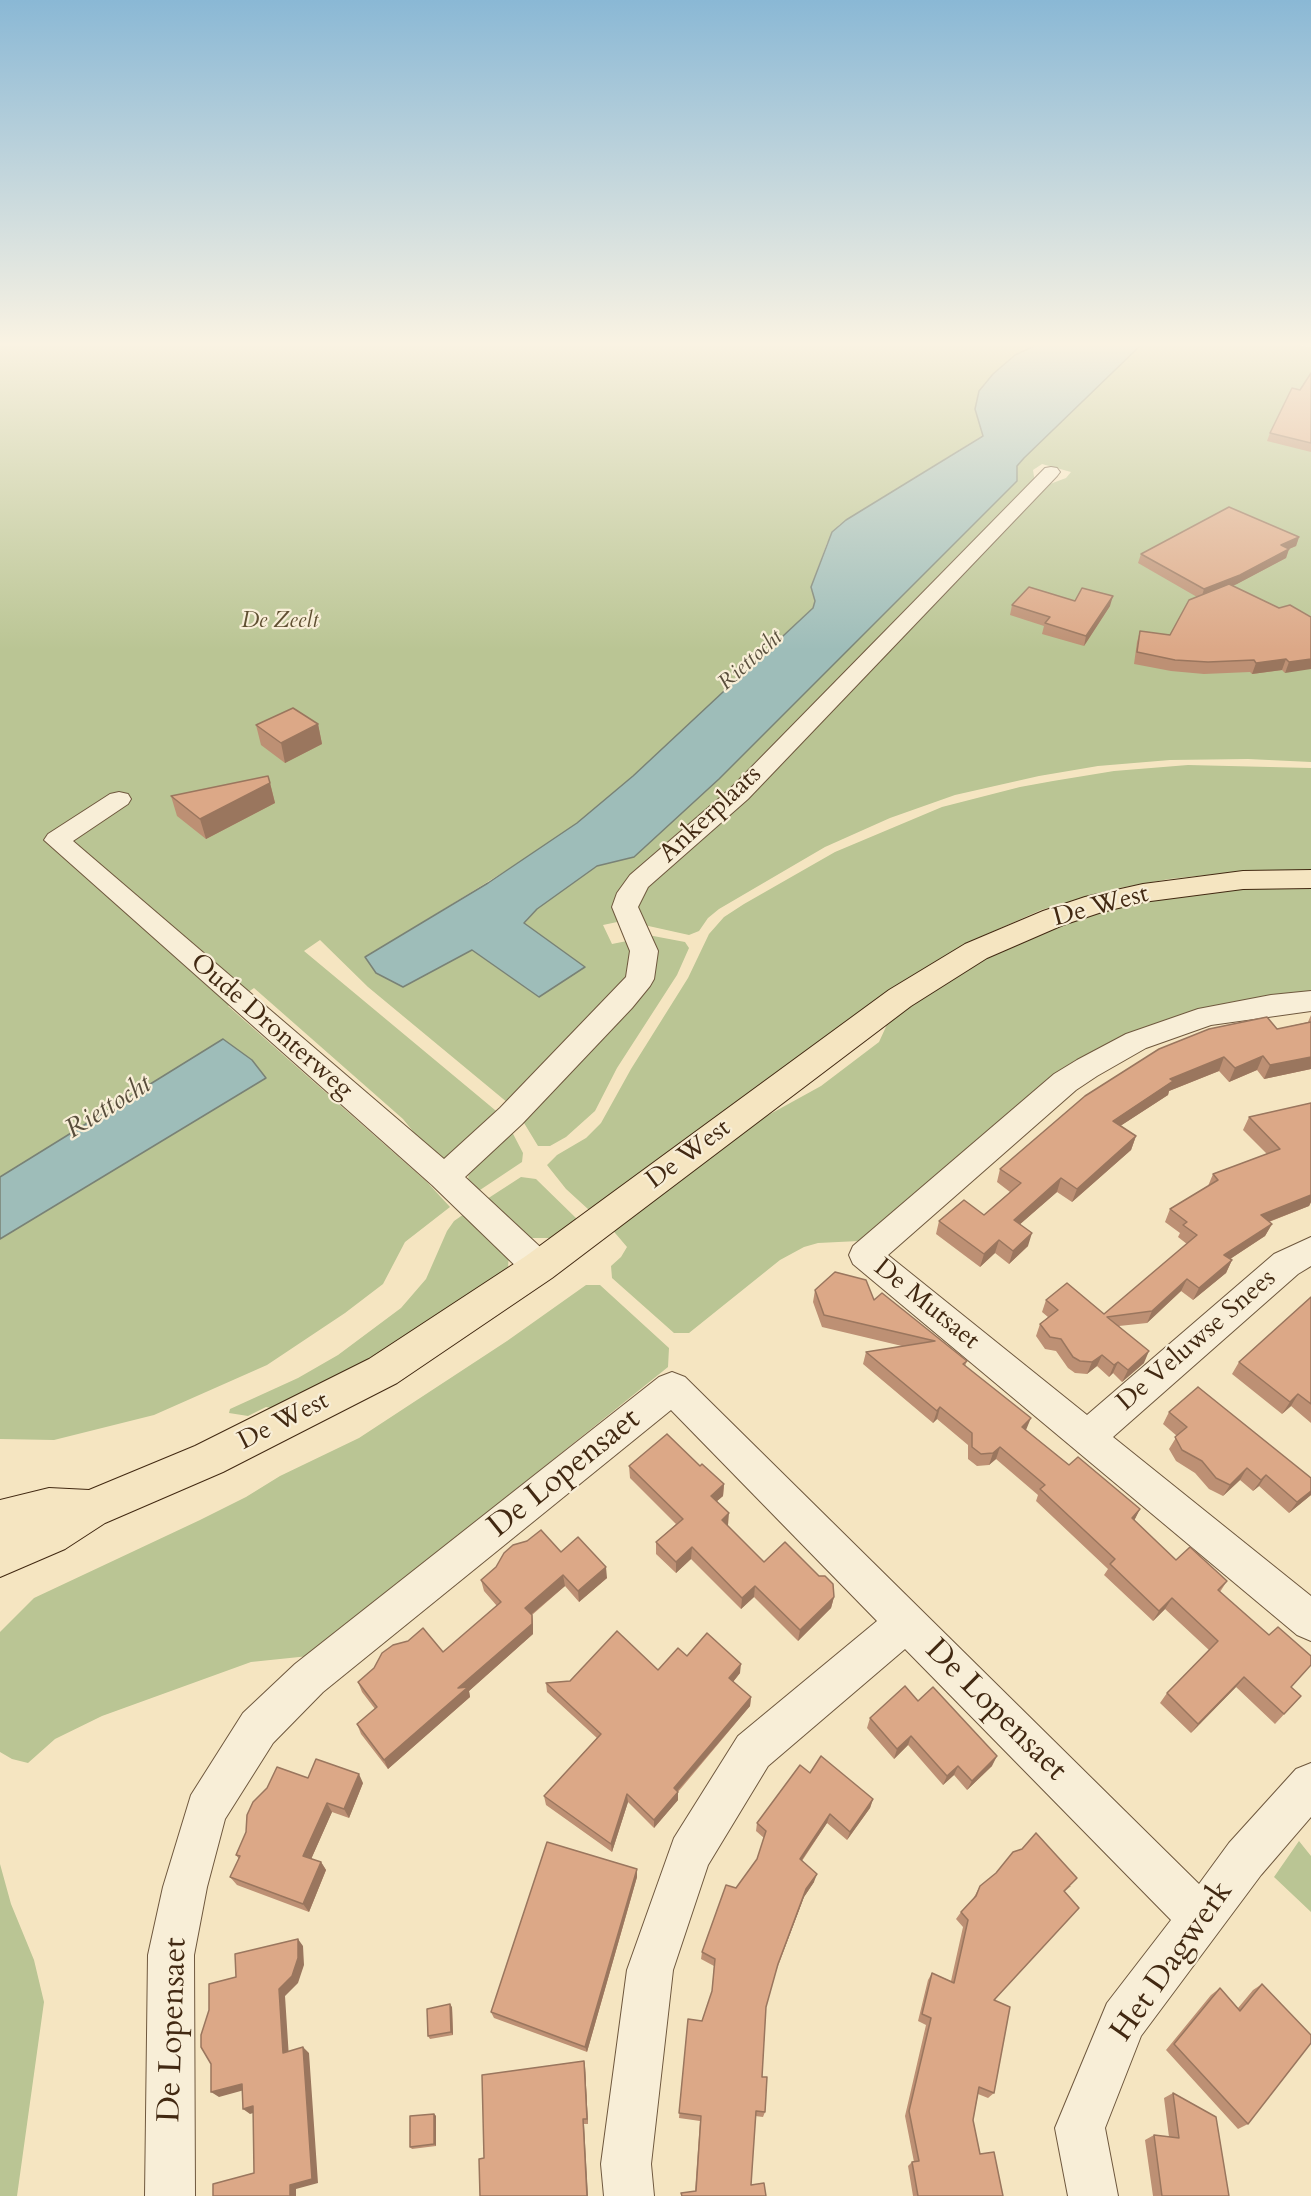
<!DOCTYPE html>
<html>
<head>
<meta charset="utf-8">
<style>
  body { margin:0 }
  canvas { display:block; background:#f5e5c1 }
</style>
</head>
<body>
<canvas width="1311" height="2196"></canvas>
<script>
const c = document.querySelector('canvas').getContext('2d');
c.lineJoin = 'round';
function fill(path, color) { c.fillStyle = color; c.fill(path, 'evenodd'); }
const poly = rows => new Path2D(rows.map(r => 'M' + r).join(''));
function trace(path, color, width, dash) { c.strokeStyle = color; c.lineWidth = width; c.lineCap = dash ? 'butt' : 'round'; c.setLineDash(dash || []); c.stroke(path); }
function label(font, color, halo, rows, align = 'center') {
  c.font = font + ' Cardo,serif'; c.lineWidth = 4.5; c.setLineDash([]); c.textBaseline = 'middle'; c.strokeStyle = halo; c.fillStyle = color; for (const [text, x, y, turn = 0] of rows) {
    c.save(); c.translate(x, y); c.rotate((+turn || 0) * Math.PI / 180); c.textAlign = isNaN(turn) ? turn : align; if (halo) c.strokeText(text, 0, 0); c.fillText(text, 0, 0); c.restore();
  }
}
const green = poly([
  [0,343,1041,343,1015,355,985,383,977,417,983,435,839,525,827,543,811,587,815,601,813,608,633,776,577,823,541,849,366,957,377,972,403,987,472,950,539,997,585,967,524,924,537,909,597,866,634,857,832,666,948,549,1024,458,1143,343,1282,343,1311,347,1311,762,1248,759,1170,760,1098,766,1039,776,955,795,890,818,825,847,719,909,708,918,699,931,689,935,644,925,635,906,637,896,1050,484,1066,478,1071,472,1042,464,1033,470,1035,483,731,791,657,858,622,921,603,925,612,944,632,940,634,969,508,1103,368,987,320,940,304,951,501,1115,445,1162,424,1145,403,1119,254,988,228,1006,427,1182,450,1207,405,1242,383,1284,345,1313,267,1365,154,1415,54,1440,0,1439,0,1239,266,1078,223,1039,0,1177],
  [1188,765,1311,768,1311,872,1236,872,1169,879,1115,889,1041,910,967,943,894,987,589,1210,566,1189,547,1165,557,1155,586,1138,601,1123,631,1069,688,978,709,934,724,917,744,904,835,852,942,807,1020,787,1053,781,1114,771],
  [1279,887,1311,888,1311,991,1231,1002,1192,1011,1133,1032,859,1241,818,1243,804,1247,780,1260,689,1333,674,1333,612,1278,611,1266,621,1257,627,1247,610,1227,743,1129,821,1086,879,1042,890,1018,964,969,1059,924,1136,902,1224,889],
  [648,935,685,942,689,948,677,975,617,1068,595,1111,566,1137,550,1146,538,1146,521,1118,611,1021],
  [510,1128,523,1153,522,1162,480,1190,476,1190,468,1181,469,1170],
  [521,1177,536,1179,577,1219,550,1238,530,1238,487,1199],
  [467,1212,509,1251,508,1269,364,1362,276,1409,266,1407,248,1416,229,1413,230,1409,298,1378,338,1355,401,1308,426,1279,447,1231,454,1221],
  [586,1285,600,1285,669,1348,668,1367,309,1656,251,1662,102,1716,55,1739,28,1763,12,1759,0,1752,0,1632,34,1598,200,1520,246,1497,280,1476,359,1438,507,1341],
  [1299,1841,1311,1856,1311,1912,1274,1877],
  [0,1864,11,1904,34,1960,44,2002,17,2196,0,2196]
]);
const water = poly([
  [1041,343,1143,343,1024,458,1017,466,1017,481,719,779,634,857,597,866,537,909,524,923,585,967,539,997,472,950,403,987,376,973,365,957,488,883,577,823,633,776,813,608,815,601,811,587,832,532,846,520,983,436,975,409,979,391,993,374,1015,355,1041,343],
  [223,1039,252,1060,266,1078,0,1239,0,1177,223,1039]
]);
const minor = poly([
  [1051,467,1057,468,1060,472,1057,476,748,799,648,887,638,907,658,951,654,979,650,986,632,1008,522,1124,465,1177,551,1257,556,1267,551,1277,539,1281,527,1277,432,1185,44,840,48,834,110,794,119,792,128,794,131,799,128,804,73,841,444,1159,500,1108,626,977,630,951,612,907,617,893,630,875,730,789,1045,468,1051,467],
  [1311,991,1311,1011,1211,1025,1146,1048,1097,1076,1076,1090,888,1255,1087,1415,1274,1254,1311,1237,1311,1266,1298,1274,1113,1437,1311,1596,1311,1641,1297,1635,853,1264,849,1255,853,1246,1054,1074,1077,1060,1126,1034,1198,1009,1271,995,1311,991],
  [672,1372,685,1377,1199,1884,1229,1843,1296,1769,1311,1763,1311,1817,1261,1875,1141,2036,1105,2128,1118,2196,1068,2196,1055,2128,1107,2003,1171,1920,905,1649,768,1766,708,1865,673,1970,651,2164,654,2196,604,2196,601,2164,627,1970,674,1838,738,1736,877,1621,671,1410,323,1692,273,1743,225,1819,207,1887,194,1955,195,2196,145,2196,148,1955,163,1887,191,1795,243,1713,295,1664,659,1377,672,1372]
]);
const major = poly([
  [1311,870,1311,888,1243,889,1143,902,1102,912,1063,925,987,958,911,1006,552,1278,397,1383,223,1472,105,1523,65,1549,0,1577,0,1500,49,1488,89,1490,195,1446,369,1359,526,1256,889,990,965,944,1043,911,1085,897,1143,884,1243,871,1311,870]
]);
const wall = poly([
  [1311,373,1311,452,1267,441,1270,433],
  [1299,537,1296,546,1289,549,1286,558,1233,586,1279,608,1311,617,1285,673,1282,670,1252,674,1250,672,1204,674,1171,671,1134,664,1137,642,1140,631,1170,635,1197,597,1138,563,1141,554],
  [1075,601,1110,606,1084,646,1042,634,1044,626,1010,615,1012,605],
  [318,724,322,744,285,763,261,745,256,725],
  [270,783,275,803,206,839,177,816,171,796],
  [1311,1015,1311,1069,1264,1079,1257,1070,1229,1082,1219,1071,1169,1091,1168,1095,1120,1126,1136,1136,1131,1150,1072,1202,1057,1192,1020,1224,1028,1246,1009,1264,995,1253,980,1267,936,1234,939,1221,984,1215,1010,1192,997,1182,1000,1169,1277,1029,1308,1022],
  [1311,1103,1311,1202,1309,1206,1269,1222,1272,1224,1265,1236,1230,1259,1232,1260,1226,1273,1193,1300,1181,1291,1147,1323,1119,1326,1144,1363,1122,1382,1113,1373,1109,1377,1097,1366,1087,1374,1075,1373,1068,1368,1056,1351,1045,1349,1036,1336,1040,1324,1048,1317,1042,1312,1046,1300,1104,1314,1187,1244,1178,1237,1180,1233,1165,1222,1170,1209,1208,1186,1213,1174,1267,1154,1243,1130,1249,1117],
  [815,1290,874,1300,967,1361,965,1366,1026,1430,1069,1465,1140,1509,1134,1520,1176,1560,1227,1581,1220,1592,1291,1687,1301,1696,1275,1724,1236,1687,1191,1733,1160,1703,1167,1693,1209,1650,1165,1609,1153,1621,1104,1575,1108,1569,1036,1501,1038,1495,996,1459,989,1465,977,1466,968,1459,968,1445,937,1419,933,1423,863,1364,866,1352,902,1346,822,1327,813,1302],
  [1311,1297,1311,1423,1291,1406,1282,1414,1232,1374,1239,1362],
  [1169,1412,1311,1478,1311,1495,1289,1513,1259,1486,1253,1491,1240,1480,1223,1496,1209,1489,1195,1473,1176,1461,1169,1449,1177,1436,1163,1424],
  [629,1466,700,1466,724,1484,723,1496,717,1501,728,1525,727,1525,764,1562,834,1597,831,1608,798,1641,754,1597,741,1609,691,1559,676,1573,656,1554,656,1542,676,1524,630,1478],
  [561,1552,607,1578,579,1602,565,1586,532,1615,533,1625,533,1634,469,1691,470,1697,388,1769,361,1734,357,1724,375,1709,362,1692,358,1682,443,1652,497,1606,484,1591,481,1580],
  [687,1656,740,1673,733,1682,751,1697,750,1706,678,1792,678,1800,654,1828,628,1802,612,1852,546,1805,544,1796,597,1738,547,1692,546,1683,570,1681,658,1670],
  [918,1701,992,1766,967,1790,954,1775,943,1785,908,1745,894,1759,867,1728,870,1718],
  [810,1773,873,1799,870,1808,847,1840,827,1823,802,1861,814,1882,804,1897,776,1971,766,2007,762,2077,765,2112,763,2117,755,2116,751,2185,766,2196,681,2196,681,2193,695,2191,700,2121,679,2118,688,2019,702,2021,712,1992,714,1966,701,1959,702,1952,736,1888,757,1859,764,1838,756,1831,757,1823],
  [308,1778,363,1783,349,1818,332,1812,311,1859,321,1862,326,1870,309,1912,237,1885,230,1877,239,1859,236,1855],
  [637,1869,637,1877,587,2052,494,2018,491,2012],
  [980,1886,1071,1886,1064,1892,995,2000,994,2093,988,2098,978,2094,973,2120,980,2154,1003,2196,913,2196,908,2166,912,2162,914,2162,905,2116,926,2025,918,2021,928,1980,932,1973,951,1981,963,1927,956,1919,961,1912,973,1899],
  [1262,1984,1248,2124,1238,2129,1166,2050,1211,1995,1220,1988,1238,2008,1253,1990],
  [452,2007,453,2035,430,2039,428,2036],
  [584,2061,585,2066,588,2124,584,2124,484,2158],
  [1173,2093,1229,2196,1153,2196,1145,2140,1154,2135,1169,2137,1164,2098],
  [434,2114,436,2116,436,2146,412,2149,410,2147]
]);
const shadedWall = poly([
  [1299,537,1296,546,1289,549,1286,558,1237,584,1201,599,1204,589,1281,545],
  [1113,596,1110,606,1084,646,1086,636],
  [1286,659,1282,670,1252,674,1256,663],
  [1311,659,1311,669,1285,673,1289,662],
  [318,724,322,744,285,763,281,743],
  [270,783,275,803,206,839,200,819],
  [1263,1056,1257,1070,1229,1082,1235,1068],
  [1224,1057,1219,1071,1169,1091,1168,1095,1108,1134,1113,1121,1170,1079],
  [1311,1057,1311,1069,1264,1079,1270,1065],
  [1136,1136,1131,1150,1072,1202,1077,1189],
  [1061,1178,1057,1192,1010,1233,1014,1220],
  [1311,1189,1311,1202,1309,1206,1255,1227,1261,1215],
  [1272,1224,1265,1236,1218,1267,1224,1255],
  [1032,1233,1028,1246,1009,1264,1013,1251],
  [999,1240,995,1253,980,1267,984,1254],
  [1232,1260,1226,1273,1193,1300,1199,1288],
  [1187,1279,1181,1291,1147,1323,1152,1311],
  [1149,1351,1144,1363,1122,1382,1128,1370],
  [1102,1355,1097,1366,1087,1374,1092,1362],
  [1118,1362,1113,1373,1109,1377,1114,1365],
  [1298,1394,1291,1406,1282,1414,1290,1402],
  [940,1407,937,1419,933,1423,937,1411],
  [1031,1418,1026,1430,1018,1439,1022,1427],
  [1000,1447,996,1459,989,1465,993,1453],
  [1247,1468,1240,1480,1223,1496,1230,1485],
  [1266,1475,1259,1486,1253,1491,1261,1480],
  [724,1484,723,1496,710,1507,711,1496],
  [1311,1491,1311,1495,1289,1513,1297,1502],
  [1140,1509,1134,1521,1132,1518],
  [729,1513,728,1525,721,1531,722,1520],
  [692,1547,691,1559,676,1573,676,1562],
  [606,1567,607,1578,579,1602,578,1591],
  [563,1575,565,1586,527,1618,525,1608],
  [755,1586,754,1597,741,1609,742,1598],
  [834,1597,831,1608,798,1641,800,1630],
  [1172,1598,1165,1609,1153,1621,1159,1611],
  [532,1615,533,1625,533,1634,469,1691,470,1697,388,1769,384,1760],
  [741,1664,740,1673,728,1688,729,1678],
  [1244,1677,1236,1687,1191,1733,1198,1724],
  [751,1697,750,1706,673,1796,674,1788],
  [911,1736,908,1745,894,1759,897,1749],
  [997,1756,992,1766,967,1790,972,1781],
  [958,1766,954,1775,943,1785,947,1776],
  [359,1774,363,1783,349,1818,344,1809],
  [678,1792,678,1800,654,1828,654,1820],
  [627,1794,628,1802,612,1852,611,1844],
  [873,1799,870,1808,847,1840,850,1832],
  [327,1803,332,1812,309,1864,303,1856],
  [830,1814,827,1823,797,1867,800,1859],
  [321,1862,326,1870,309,1912,303,1904],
  [637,1869,637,1877,587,2052,585,2047],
  [817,1874,814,1882,804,1897,776,1971,806,1889],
  [298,1939,303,1946,304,1965,298,1983,285,1996,289,2058,283,2053,279,1989],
  [450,2004,452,2007,453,2035,451,2032],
  [303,2047,309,2053,318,2183,296,2189,296,2196,290,2196,290,2185],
  [584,2061,585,2066,588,2124,587,2119],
  [242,2084,248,2089,219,2097,211,2092],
  [253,2106,260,2111,250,2114,243,2109],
  [434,2114,436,2116,436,2146,434,2144],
  [583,2119,584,2124,588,2196,587,2196]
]);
const building = poly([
  [1311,373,1311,443,1270,433,1292,388,1300,390,1311,373],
  [1229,507,1299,537,1281,545,1289,549,1240,575,1204,589,1141,554,1229,507],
  [1229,584,1279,608,1290,605,1311,617,1311,659,1289,662,1286,659,1256,663,1254,660,1208,662,1175,660,1137,652,1140,631,1170,635,1189,600,1229,584],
  [1029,587,1075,601,1082,588,1113,596,1086,636,1045,623,1050,617,1012,605,1029,587],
  [293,708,318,724,281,743,256,725,293,708],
  [268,776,270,783,200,819,171,796,268,776],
  [1267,1017,1277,1029,1311,1022,1311,1057,1270,1065,1263,1056,1235,1068,1224,1057,1170,1079,1173,1081,1113,1121,1136,1136,1077,1189,1061,1178,1014,1220,1032,1233,1013,1251,999,1240,984,1254,939,1221,964,1200,984,1215,1021,1183,1000,1169,1085,1096,1159,1049,1209,1029,1267,1017],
  [1311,1103,1311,1195,1261,1215,1272,1224,1224,1255,1232,1260,1199,1288,1187,1279,1152,1311,1107,1317,1149,1351,1128,1370,1118,1362,1114,1365,1102,1355,1092,1362,1080,1361,1073,1357,1061,1339,1050,1337,1040,1324,1058,1310,1046,1300,1067,1283,1104,1314,1197,1235,1183,1225,1187,1222,1170,1209,1218,1180,1213,1174,1280,1149,1249,1117,1311,1103],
  [835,1272,866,1280,874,1300,882,1293,967,1361,963,1364,1031,1418,1022,1427,1069,1465,1078,1457,1140,1509,1132,1518,1176,1560,1190,1547,1227,1581,1218,1590,1269,1635,1278,1627,1311,1656,1311,1665,1291,1687,1301,1696,1284,1714,1244,1677,1198,1724,1167,1693,1218,1641,1172,1598,1159,1611,1110,1564,1115,1559,1040,1489,1045,1485,1000,1447,993,1453,981,1454,972,1447,972,1433,940,1407,937,1411,866,1352,935,1341,824,1315,815,1290,835,1272],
  [1311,1297,1311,1404,1298,1394,1290,1402,1239,1362,1311,1297],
  [1198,1387,1311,1478,1311,1491,1297,1502,1266,1475,1261,1480,1247,1468,1230,1485,1216,1478,1202,1461,1182,1450,1175,1437,1187,1427,1169,1412,1198,1387],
  [667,1434,700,1466,702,1464,724,1484,711,1496,729,1513,722,1520,764,1562,785,1542,819,1576,825,1576,833,1584,834,1597,800,1630,755,1586,742,1598,692,1547,676,1562,656,1542,683,1519,629,1466,667,1434],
  [541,1530,561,1552,578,1537,606,1567,578,1591,563,1575,525,1608,532,1615,532,1624,458,1688,468,1687,384,1760,357,1724,377,1707,358,1682,374,1668,382,1653,393,1645,408,1641,423,1628,443,1652,501,1602,481,1580,496,1567,504,1553,513,1545,527,1541,541,1530],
  [617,1631,658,1670,678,1648,687,1656,707,1633,741,1664,729,1678,751,1697,674,1788,678,1792,654,1820,627,1794,611,1844,544,1796,601,1734,546,1683,570,1681,617,1631],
  [905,1686,918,1701,933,1687,997,1756,972,1781,958,1766,947,1776,911,1736,897,1749,870,1718,905,1686],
  [821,1756,873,1799,850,1832,830,1814,800,1859,817,1874,806,1889,778,1964,766,2007,762,2077,767,2077,765,2112,756,2111,751,2185,764,2183,766,2196,682,2196,681,2193,696,2191,701,2116,679,2113,688,2019,702,2021,712,1991,715,1959,702,1952,726,1885,736,1888,757,1859,766,1831,757,1823,800,1765,810,1773,821,1756],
  [316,1759,359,1774,344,1809,327,1803,303,1856,321,1862,303,1904,230,1877,240,1856,236,1855,246,1832,247,1815,253,1802,267,1788,277,1767,308,1778,316,1759],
  [1036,1833,1077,1878,1064,1891,1079,1908,994,2000,1010,2007,994,2093,979,2087,973,2120,980,2154,994,2152,1003,2196,918,2196,912,2162,919,2161,909,2111,931,2018,922,2014,932,1973,954,1983,968,1920,961,1912,976,1896,980,1886,996,1873,1013,1852,1022,1849,1036,1833],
  [547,1842,637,1869,585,2047,491,2012,547,1842],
  [298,1939,298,1958,292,1976,279,1989,283,2053,303,2047,312,2179,290,2185,290,2196,213,2196,213,2184,254,2173,253,2106,243,2109,242,2084,211,2092,211,2064,201,2047,201,2035,209,2010,209,1984,236,1977,235,1954,298,1939],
  [1262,1984,1311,2035,1311,2043,1248,2124,1174,2044,1220,1988,1240,2011,1262,1984],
  [450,2004,451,2032,428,2036,427,2009,450,2004],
  [584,2061,587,2119,583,2119,587,2196,480,2196,479,2159,484,2158,482,2075,584,2061],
  [1173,2093,1216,2117,1229,2196,1162,2196,1154,2135,1179,2138,1173,2093],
  [434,2114,434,2144,410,2147,410,2116,434,2114]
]);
const farParknames = [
  ["De Zeelt",280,622]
];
const farWaternames = [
  ["Riettocht",751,661,-42]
];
const streetNames = [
  ["Ankerplaats",711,815,-43],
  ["De West",1101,907,-15],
  ["Oude Dronterweg",271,1027,41],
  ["De West",689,1155,-37],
  ["De Mutsaet",926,1305,39],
  ["De Veluwse Snees",1197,1341,-41],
  ["De West",284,1422,-27]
];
const waterNames = [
  ["Riettocht",109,1108,-32]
];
const nearStreetnames = [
  ["De Lopensaet",565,1474,-39],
  ["De Lopensaet",995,1711,45],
  ["Het Dagwerk",1173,1962,-55],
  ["De Lopensaet",174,2030,-88]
];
fill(green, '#bac594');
fill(water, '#9ebdb9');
trace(water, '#798276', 1.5);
trace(minor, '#6f583e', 2);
trace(major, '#422912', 2);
fill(minor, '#f8eed7');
fill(major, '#f5e5c1');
fill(wall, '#bd9074');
fill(shadedWall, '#9a765e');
fill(building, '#dca887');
trace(building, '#9a765e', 1.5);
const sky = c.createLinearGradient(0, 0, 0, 650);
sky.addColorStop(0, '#8ab8d5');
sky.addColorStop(0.53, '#faf3e3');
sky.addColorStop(1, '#faf3e300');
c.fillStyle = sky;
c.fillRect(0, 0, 1311, 650);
label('italic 22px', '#605032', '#f8eed7', farParknames);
label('italic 22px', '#594e3c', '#f8eed7', farWaternames);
label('26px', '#422912', '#f8eed7', streetNames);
label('italic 27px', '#594e3c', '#f8eed7', waterNames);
label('32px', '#422912', '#f8eed7', nearStreetnames);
</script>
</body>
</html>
